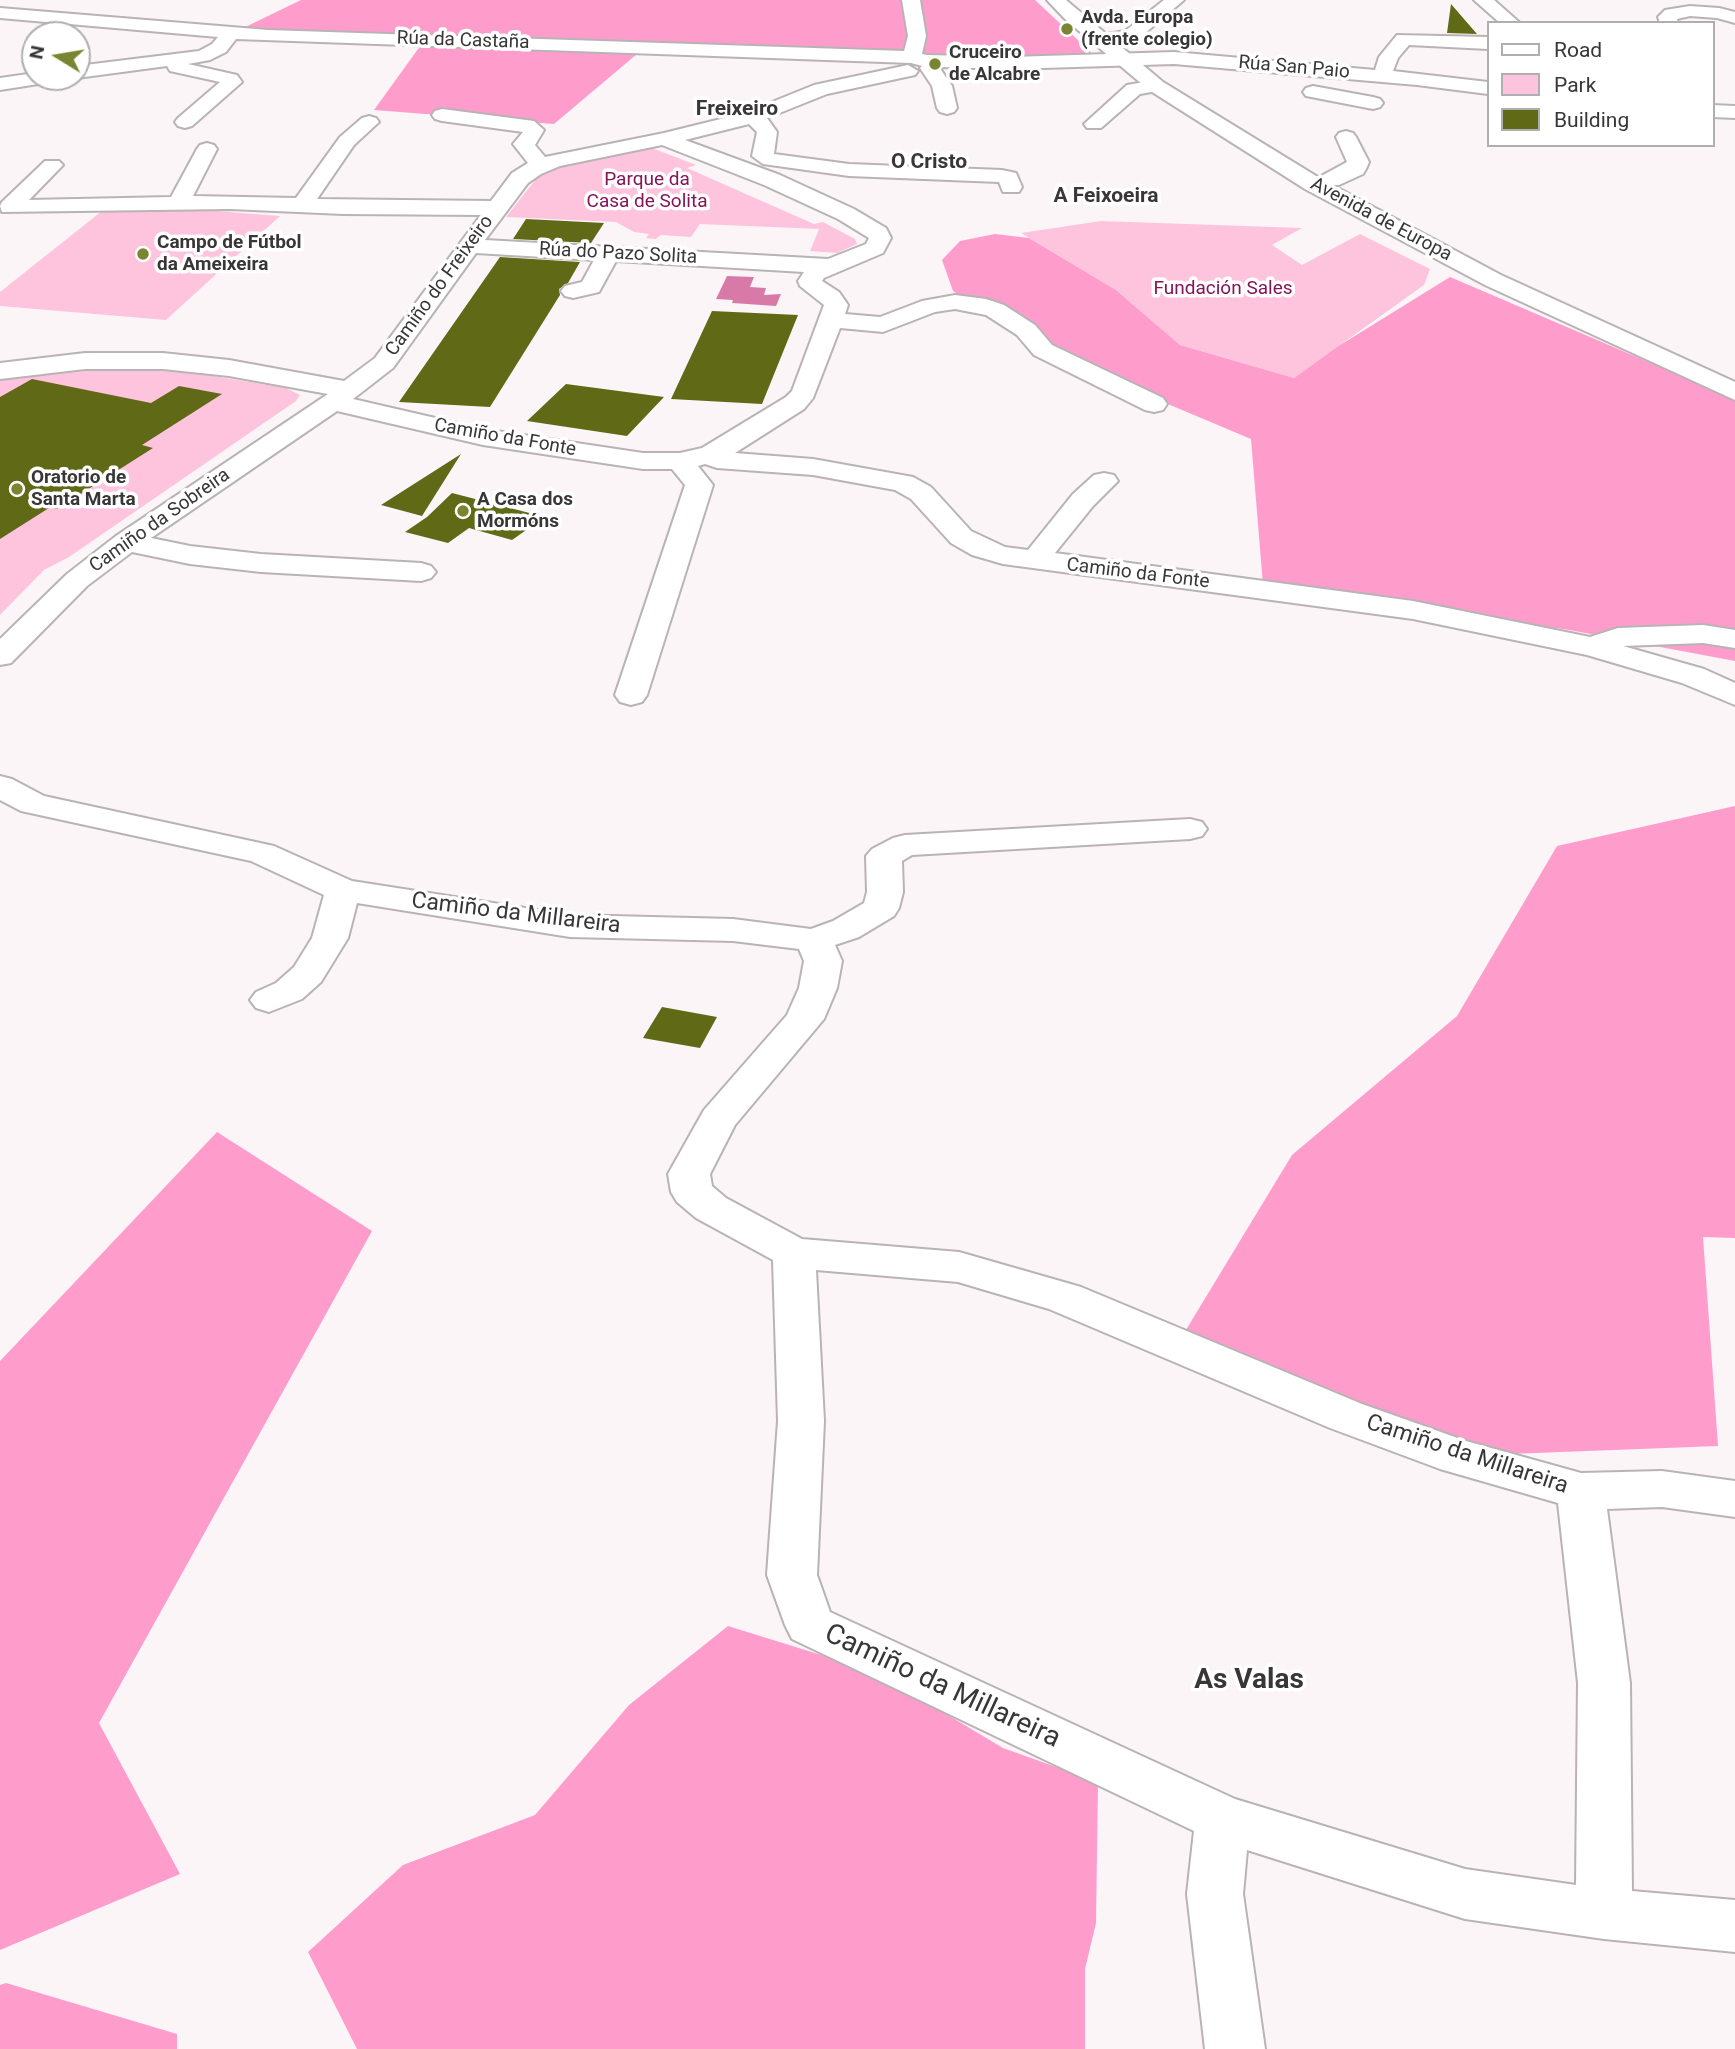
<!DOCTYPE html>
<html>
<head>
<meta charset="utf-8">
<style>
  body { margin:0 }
  #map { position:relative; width:1735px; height:2049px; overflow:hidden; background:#fbf5f8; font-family:Roboto,sans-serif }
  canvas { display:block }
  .legend { position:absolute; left:1487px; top:21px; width:228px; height:126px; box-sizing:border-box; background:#fff; border:2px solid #afafaf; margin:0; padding:9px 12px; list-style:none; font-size:21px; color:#383637 }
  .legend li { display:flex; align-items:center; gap:14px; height:35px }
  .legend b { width:35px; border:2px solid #afafaf }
  .north { position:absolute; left:21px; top:21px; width:70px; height:70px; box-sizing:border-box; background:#fff; border:2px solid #afafaf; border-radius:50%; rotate:281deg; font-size:19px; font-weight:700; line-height:28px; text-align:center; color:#383637 }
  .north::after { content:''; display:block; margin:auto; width:24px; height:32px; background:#7b8531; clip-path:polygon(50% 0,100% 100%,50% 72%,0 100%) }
</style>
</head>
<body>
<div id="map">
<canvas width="1735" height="2049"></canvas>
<ul class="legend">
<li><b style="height:9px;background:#fff"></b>Road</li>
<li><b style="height:19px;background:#fec4de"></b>Park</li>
<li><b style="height:19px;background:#606916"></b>Building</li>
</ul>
<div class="north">N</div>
</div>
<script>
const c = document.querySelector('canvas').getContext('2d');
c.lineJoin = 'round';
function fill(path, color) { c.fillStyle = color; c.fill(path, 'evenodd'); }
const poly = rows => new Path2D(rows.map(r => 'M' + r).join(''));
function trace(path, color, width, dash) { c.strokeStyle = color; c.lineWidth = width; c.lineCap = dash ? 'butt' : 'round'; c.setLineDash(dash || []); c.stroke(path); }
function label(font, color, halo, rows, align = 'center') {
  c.font = font + ' Roboto,sans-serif'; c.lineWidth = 7; c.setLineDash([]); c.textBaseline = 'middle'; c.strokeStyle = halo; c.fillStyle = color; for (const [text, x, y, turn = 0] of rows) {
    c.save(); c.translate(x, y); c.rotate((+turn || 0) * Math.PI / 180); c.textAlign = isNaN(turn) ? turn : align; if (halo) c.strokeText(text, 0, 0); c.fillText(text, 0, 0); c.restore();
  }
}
const green = poly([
  [652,148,696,165,687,168,814,224,823,222,855,239,857,244,837,253,810,251,819,229,700,224,691,237,661,235,656,239,646,238,649,234,634,232,616,222,506,217,536,179,546,171,630,149],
  [112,203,280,216,166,320,0,306,0,292],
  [1101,221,1302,228,1272,245,1302,265,1360,234,1430,269,1424,285,1294,378,1180,345,1116,290,1021,233],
  [92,369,145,369,201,374,286,388,300,395,296,401,69,557,44,570,0,615,0,380]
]);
const forest = poly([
  [301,0,1035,0,1095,56,998,60,650,43,554,124,374,110,426,38,237,31],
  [995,234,1029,238,1116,290,1180,345,1294,378,1337,347,1450,277,1735,399,1735,661,1569,630,1263,585,1251,439,1049,354,953,291,942,260,960,241],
  [1735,806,1735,1238,1703,1237,1718,1446,1457,1456,1178,1343,1292,1155,1457,1016,1557,846],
  [217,1132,372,1231,99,1723,180,1874,0,1950,0,1361],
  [728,1626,876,1672,1003,1748,1098,1782,1096,1923,1085,1969,1085,2049,357,2049,308,1952,403,1865,535,1815,629,1705],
  [6,1983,177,2034,177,2049,0,2049,0,1985]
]);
const water = poly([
  [727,276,754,277,750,287,766,288,764,295,781,294,776,306,732,303,733,300,716,299]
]);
const building = poly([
  [1451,4,1477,34,1447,33],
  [526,219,604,223,591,243,513,239],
  [500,257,580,262,568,283,559,289,560,295,490,407,399,402],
  [712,311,798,315,762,404,671,399],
  [32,379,151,403,179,386,222,394,142,445,153,448,57,509,49,508,0,539,0,397],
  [566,384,664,397,627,436,527,421],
  [461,454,422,516,381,505],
  [452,493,545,517,512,540,469,528,448,543,405,532,427,517],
  [662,1007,717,1017,700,1048,643,1038]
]);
const minor = poly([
  [902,0,920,0,926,36,922,54,927,55,1010,57,1174,52,1375,70,1379,57,1397,35,1488,37,1488,49,1409,45,1398,58,1393,71,1488,82,1488,94,1417,85,1174,64,1010,69,939,67,952,86,957,108,954,112,947,114,940,112,937,108,932,86,920,68,922,66,911,63,236,39,226,52,210,60,188,64,237,75,242,82,192,126,185,128,178,126,175,122,178,118,220,82,170,71,167,66,77,78,74,77,77,77,77,66,199,51,212,44,218,37,0,18,0,8,268,30,904,51,908,36,902,0],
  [1164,0,1184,0,1137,40,1107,42,1105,38,1107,34,1125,31,1164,0],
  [1474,0,1494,0,1520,23,1500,23,1474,0],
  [1690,6,1719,8,1735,12,1735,23,1717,18,1690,16,1677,19,1678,23,1660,23,1658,17,1665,10,1690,6],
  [908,65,918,71,915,75,827,94,767,118,777,132,774,154,849,164,1002,170,1016,173,1022,187,1019,192,1003,192,999,182,849,176,763,164,752,156,757,132,749,124,685,140,780,175,854,209,886,228,891,238,883,253,824,278,822,281,839,292,848,305,845,314,880,317,922,301,955,295,986,299,1004,305,1035,325,1052,345,1163,398,1167,404,1163,410,1154,412,1145,410,1034,355,1017,335,986,315,955,309,935,312,883,332,840,328,813,398,804,409,735,453,813,459,913,477,931,487,971,531,1005,547,1028,550,1073,494,1094,475,1104,473,1114,475,1118,481,1093,506,1055,553,1413,601,1590,637,1618,628,1703,625,1735,630,1735,648,1703,643,1623,646,1704,669,1735,683,1735,705,1682,683,1587,655,1413,619,1003,564,972,555,951,543,911,499,895,490,813,475,717,468,705,464,698,466,713,485,647,695,642,702,631,705,620,702,615,695,685,485,672,469,643,469,483,445,337,411,151,538,190,546,261,554,421,563,431,566,436,572,431,578,421,581,261,572,190,564,132,552,87,586,11,663,0,665,0,639,67,574,116,536,328,394,229,376,163,369,85,369,0,379,0,363,85,353,163,353,229,360,344,381,375,358,481,215,343,214,230,209,2,212,0,206,2,202,45,161,59,161,63,165,29,200,171,197,197,149,200,145,207,143,214,145,217,149,193,196,296,198,340,137,362,118,369,116,376,118,379,122,354,145,317,199,491,201,512,173,528,163,513,144,523,132,442,121,435,119,432,115,435,111,442,109,534,121,544,130,535,145,545,157,664,133,745,113,814,85,908,65],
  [662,145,764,185,838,219,869,238,866,244,828,259,485,240,528,183,541,174,560,166,662,145],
  [476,253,594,260,582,282,565,286,561,291,565,296,573,298,599,292,616,261,804,272,798,281,800,286,824,305,792,391,786,397,702,448,680,453,643,453,483,429,353,399,393,368,476,253],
  [35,73,35,77,55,77,45,83,0,90,0,78,35,73],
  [1156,80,1166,86,1163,90,1140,94,1101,128,1087,128,1084,124,1127,85,1156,80],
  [1313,86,1373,97,1380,99,1383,103,1380,107,1373,109,1306,96,1303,92,1306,88,1313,86],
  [1712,105,1735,106,1735,118,1712,117,1712,105],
  [1346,131,1353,133,1356,137,1369,162,1366,169,1363,174,1339,185,1323,185,1320,180,1323,175,1347,162,1336,137,1339,133,1346,131],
  [0,776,12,779,44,796,274,846,352,881,570,915,733,919,811,929,833,921,864,903,867,892,866,856,872,849,893,838,905,835,1190,819,1202,822,1207,829,1202,836,1190,839,912,855,902,861,903,892,899,908,894,916,859,937,835,945,842,961,837,988,824,1019,735,1125,710,1174,712,1186,726,1198,802,1239,959,1252,1081,1287,1362,1404,1466,1441,1581,1473,1662,1471,1735,1481,1735,1517,1662,1507,1607,1509,1630,1683,1632,1891,1735,1900,1735,1952,1604,1939,1465,1919,1247,1850,1243,1894,1265,2049,1205,2049,1187,1894,1194,1831,792,1639,785,1625,767,1575,778,1421,773,1260,696,1218,677,1202,671,1192,668,1174,704,1110,787,1015,799,988,804,961,799,949,733,941,570,937,357,903,348,938,321,982,302,999,269,1012,256,1008,250,1000,256,992,276,983,294,967,312,938,324,895,251,861,21,811,0,800,0,776],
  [816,1270,958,1282,1049,1309,1330,1428,1440,1469,1558,1503,1578,1683,1576,1885,1465,1869,1235,1799,830,1612,817,1575,824,1421,816,1270]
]);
const major = poly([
  [1047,0,1066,0,1163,82,1321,179,1501,275,1735,382,1735,400,1485,285,1305,189,1149,90,1066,20,1047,0]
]);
const markers = [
  [1067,29,7,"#7b8531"],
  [935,64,7,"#7b8531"],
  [143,254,7,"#7b8531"],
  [17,489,7,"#7b8531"],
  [463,511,7,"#7b8531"]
];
const farPoinames = [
  ["Avda. Europa",1081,18],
  ["(frente colegio)",1081,40],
  ["Cruceiro",949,53],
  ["de Alcabre",949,75],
  ["Campo de Fútbol",157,243],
  ["da Ameixeira",157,265],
  ["Oratorio de",31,478],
  ["Santa Marta",31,500],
  ["A Casa dos",477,500],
  ["Mormóns",477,522]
];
const farStreetnames = [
  ["Rúa da Castaña",463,41,2],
  ["Rúa San Paio",1294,68,5],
  ["Avenida de Europa",1381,220,28],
  ["Rúa do Pazo Solita",618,254,3],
  ["Camiño do Freixeiro",440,286,-54],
  ["Camiño da Fonte",505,438,10],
  ["Camiño da Sobreira",160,521,-35],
  ["Camiño da Fonte",1138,574,7]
];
const farParknames = [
  ["Parque da",647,180],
  ["Casa de Solita",647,202],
  ["Fundación Sales",1223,289]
];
const farNeighbourhoodnames = [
  ["Freixeiro",737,110],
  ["O Cristo",929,163],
  ["A Feixoeira",1106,197]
];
const streetNames = [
  ["Camiño da Millareira",516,914,7],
  ["Camiño da Millareira",1467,1455,18]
];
const nearNeighbourhoodnames = [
  ["As Valas",1249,1681]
];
const nearStreetnames = [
  ["Camiño da Millareira",942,1687,25]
];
fill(green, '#fec4de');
fill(forest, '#fe9dcb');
fill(water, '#d87aa8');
fill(building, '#606916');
trace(minor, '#b9b3b5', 4);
trace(major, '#b9b3b5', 4);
fill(minor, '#fff');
fill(major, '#fff');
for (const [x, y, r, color] of markers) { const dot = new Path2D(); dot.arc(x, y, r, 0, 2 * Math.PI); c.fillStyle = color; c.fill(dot); trace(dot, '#fff', 2.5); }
label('bold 19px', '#383637', '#fff', farPoinames, 'left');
label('19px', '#383637', '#fff', farStreetnames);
label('19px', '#851458', '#fff', farParknames);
label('bold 21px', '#383637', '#fff', farNeighbourhoodnames);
label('23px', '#383637', '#fff', streetNames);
label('bold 28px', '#383637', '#fff', nearNeighbourhoodnames);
label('28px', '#383637', '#fff', nearStreetnames);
</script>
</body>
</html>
